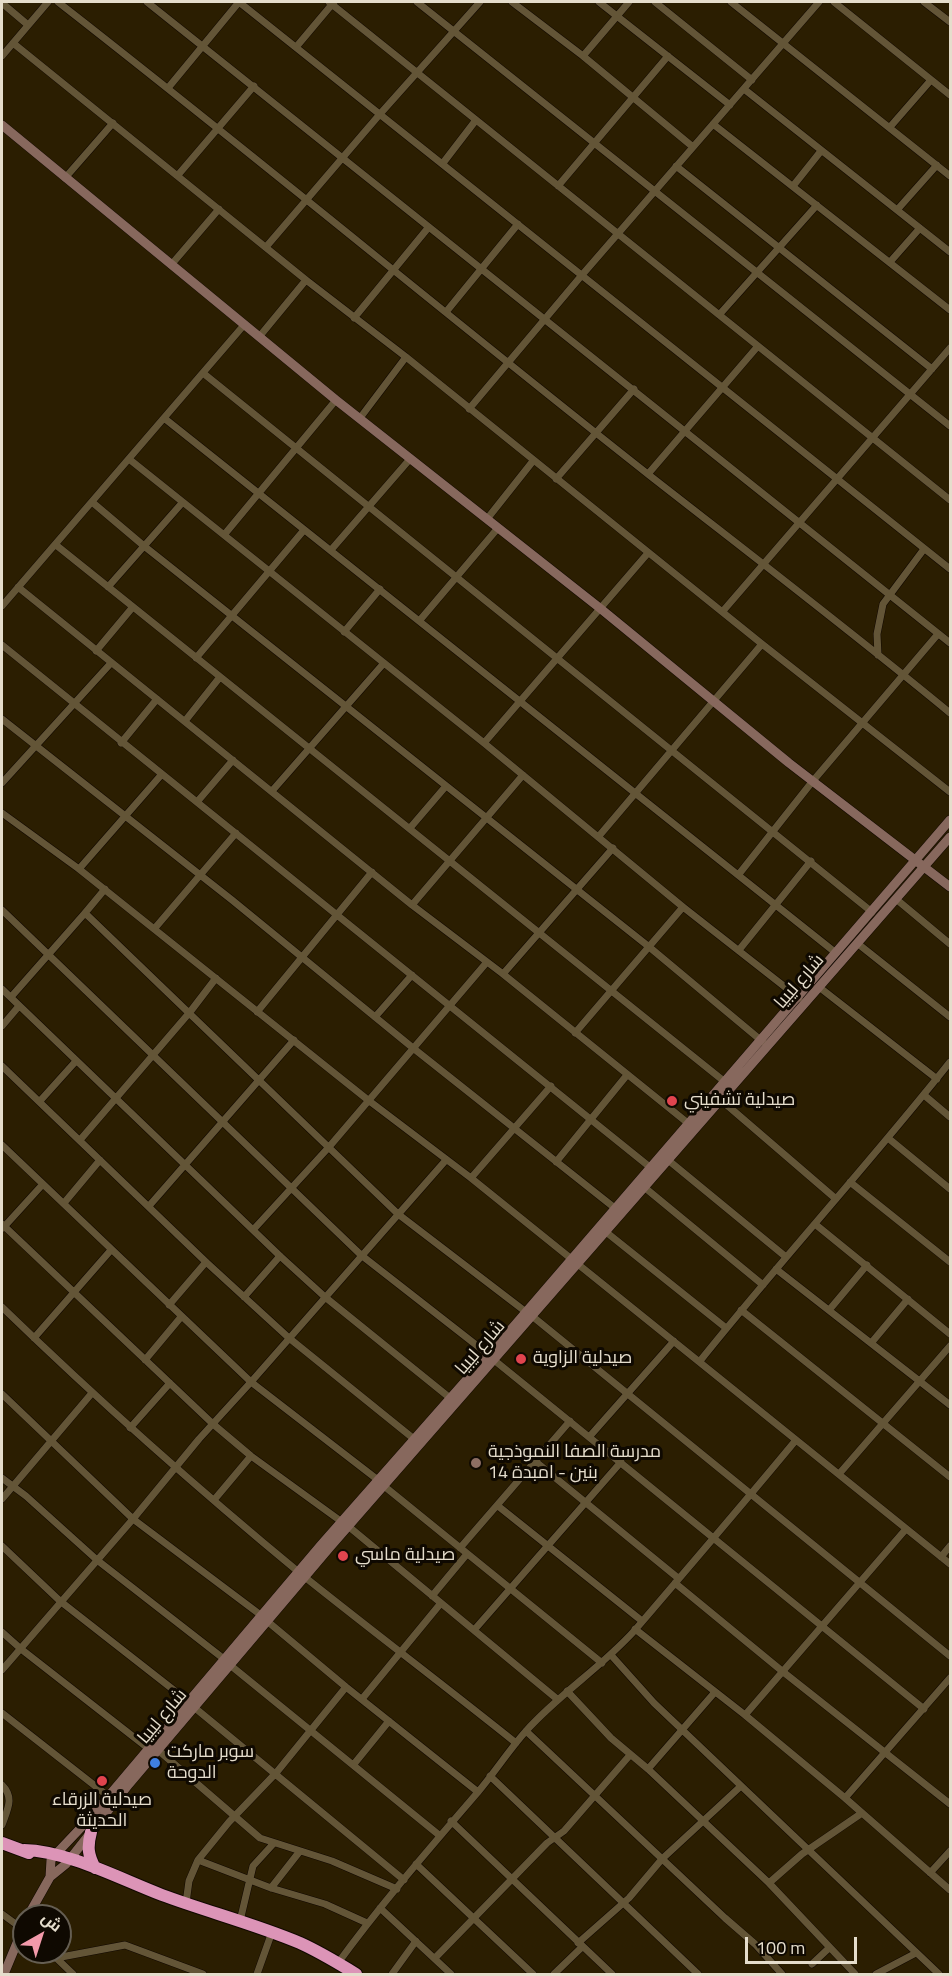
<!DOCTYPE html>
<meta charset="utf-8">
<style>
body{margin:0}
#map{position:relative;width:952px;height:1976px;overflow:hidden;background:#2b1e01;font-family:"Titillium Web",Cairo,sans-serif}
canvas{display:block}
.frame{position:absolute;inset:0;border:3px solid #e5ddcc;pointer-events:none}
.north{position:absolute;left:12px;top:1904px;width:60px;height:60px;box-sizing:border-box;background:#0f0901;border:2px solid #655e52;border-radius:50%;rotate:39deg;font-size:16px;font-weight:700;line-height:24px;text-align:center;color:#e5ddcc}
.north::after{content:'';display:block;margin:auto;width:21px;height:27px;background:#f39aaa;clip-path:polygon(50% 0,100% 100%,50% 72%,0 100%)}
.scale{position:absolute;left:745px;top:1937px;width:112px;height:27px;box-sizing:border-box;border:3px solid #e5ddcc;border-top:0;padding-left:8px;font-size:18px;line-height:21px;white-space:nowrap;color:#e5ddcc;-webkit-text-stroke:4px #0f0901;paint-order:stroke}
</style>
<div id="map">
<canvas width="952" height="1976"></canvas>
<div class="frame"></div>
<div class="north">ش</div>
<div class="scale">100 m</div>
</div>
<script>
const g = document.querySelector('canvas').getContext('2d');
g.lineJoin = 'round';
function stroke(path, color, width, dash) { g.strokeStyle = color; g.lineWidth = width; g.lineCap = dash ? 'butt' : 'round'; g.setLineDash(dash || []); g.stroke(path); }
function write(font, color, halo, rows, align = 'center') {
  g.font = font + ' "Titillium Web",Cairo,sans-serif'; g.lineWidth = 6; g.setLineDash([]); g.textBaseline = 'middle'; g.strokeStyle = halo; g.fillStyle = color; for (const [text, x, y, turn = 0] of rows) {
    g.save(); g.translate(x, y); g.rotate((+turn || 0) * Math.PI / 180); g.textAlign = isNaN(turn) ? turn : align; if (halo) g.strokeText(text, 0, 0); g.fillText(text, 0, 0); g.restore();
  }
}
const street = new Path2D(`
 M58 2C257 157 451 319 649 475 750 554 852 632 950 713
 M147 2 950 643
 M239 2 950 569
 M329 2 950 500
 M417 2 950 426
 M512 2 583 56 693 147
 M599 2 730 105
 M655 2 752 80
 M731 2 950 176
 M834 2 950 95
 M924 2 950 22
 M2 3 28 25
 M13 43 306 280 406 357 762 644 950 792
 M297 46 334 2
 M2 56 48 2
 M583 56 629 2
 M168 88 239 2
 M744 89 950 252
 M713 124 950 310
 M890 127 931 80
 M443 163 476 120
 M676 166 932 369
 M178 175 254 86
 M65 178 113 123
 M558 186 668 56
 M793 186 821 151
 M897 210 937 165
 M266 247 380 114 480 2
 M890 262 920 228
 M171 265 219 209
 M446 312 518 224
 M719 315 817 205
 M354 318 428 228
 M259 337 306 280
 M203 373 872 912
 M469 409 582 275 819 2
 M164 418 836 953
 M360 418 406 357
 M129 459 484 743 683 907 799 998
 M648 474 758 346
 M556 479 634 389
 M92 502 144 546 648 946 763 1042
 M487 519 533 461
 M224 535 336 400
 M56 545 725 1082
 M331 550 410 459
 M18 587 412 905 503 974 689 1124
 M108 587 182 503
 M2 606 244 325
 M723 611 950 348
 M420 620 498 528
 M344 632 380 589
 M2 645 651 1168
 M96 651 132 608
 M878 655 877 634 883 604 924 549
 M196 658 304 530
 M2 719 232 900 413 1048 616 1209
 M185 721 220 677
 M121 743 157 699
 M484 743 648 553
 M2 783 111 663
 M272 791 384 663
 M197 802 233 760
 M2 813 79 869 368 1100 471 1178 950 1564
 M410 828 446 786
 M599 836 762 644
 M79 869 162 774
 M739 874 812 782 938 634
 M896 899 950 944
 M412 905 523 775
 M2 910 361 1255 489 1355
 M85 913 105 889
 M155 928 236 833
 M857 943 950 1017
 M739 950 811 861
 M503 974 613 848
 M819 987 937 1079
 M2 989 280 1256 325 1297 450 1398
 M11 997 85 913 398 1214 526 1312
 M257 1012 372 872
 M375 1017 412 975
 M2 1026 19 1006
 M575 1033 683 907
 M2 1066 206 1262 289 1338 414 1439
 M924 1095 950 1117
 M721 1100 836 1199
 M40 1101 76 1061
 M888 1138 950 1189
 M80 1140 190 1012 216 978
 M2 1145 251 1382 378 1480
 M668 1160 786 1257
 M556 1162 627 1075
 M471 1178 551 1086
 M850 1182 950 1262
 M644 1187 763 1285
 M64 1203 100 1160
 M149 1206 294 1040
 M2 1224 213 1424 251 1456 342 1522
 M815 1224 950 1334
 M3 1228 43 1184
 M253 1230 329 1147 487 962
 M606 1232 726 1328
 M776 1269 950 1405
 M244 1297 280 1256
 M169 1305 206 1262
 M2 1307C98 1400 198 1489 301 1574 372 1631 445 1686 516 1743
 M830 1309 867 1265
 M741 1310 950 1477
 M532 1316 950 1656
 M34 1338 111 1250
 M872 1342 908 1299
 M145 1360 181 1317
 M494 1360 924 1709
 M700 1361C781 1260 869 1164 950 1062
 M2 1394 133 1519 262 1616
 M130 1428 170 1383
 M590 1436 674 1341
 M536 1462 678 1578
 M839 1474 950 1346
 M2 1478 26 1496 97 1560 224 1659
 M384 1486 602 1663
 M2 1499 92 1393
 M214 1500 251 1456
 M498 1506 642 1621
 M348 1526 557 1699
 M2 1546 60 1601 189 1702
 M460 1548 570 1421
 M941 1557 950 1546
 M675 1583 782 1671 950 1804
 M432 1596 467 1554
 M267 1621 346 1687 478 1792
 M475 1629 621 1462
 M635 1629 745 1715 845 1798 950 1890
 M2 1632 21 1649 149 1749
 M611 1655 654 1703 939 1974
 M230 1665 439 1835
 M2 1670 133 1519 199 1439 251 1382 446 1160
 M567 1691 611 1738 648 1769 769 1883 855 1974
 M362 1699 441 1603
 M195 1708 404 1880
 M2 1713 108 1796
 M745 1715 906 1529
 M526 1731 725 1918 755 1944 782 1974
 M158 1750 260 1838 332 1861 397 1889
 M354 1764 389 1721
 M648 1769 715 1692
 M490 1776 698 1974
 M2 1785C15 1798 7 1810 2 1825
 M845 1798 950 1678
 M451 1821 612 1974
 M198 1860 271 1888 325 1904 367 1923
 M416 1864 533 1974
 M930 1873 950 1851
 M769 1883 802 1854 862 1813
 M271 1888 300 1851
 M186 1903 189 1881 198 1860 229 1822 276 1773 346 1687
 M380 1908 451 1974
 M2 1914 24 1930
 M240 1921 253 1866 274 1843
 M578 1943 629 1898 662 1859 741 1786
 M50 1952 73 1974
 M56 1958 125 1945 203 1974
 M435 1958 547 1843 564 1831 630 1755
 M338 1963C381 1904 430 1848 478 1792 495 1772 509 1750 526 1731 559 1694 602 1667 635 1630 689 1567 743 1504 796 1440
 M812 1964 828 1949
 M257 1974 272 1932
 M392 1974 416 1941
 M554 1974 582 1947
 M876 1974 916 1953`);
const secondary = new Path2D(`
 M2 125 336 400 601 609 789 763 950 887
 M50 1877 51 1860 55 1855 91 1817 321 1545 514 1326 950 820
 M28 1916 50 1877 66 1864 129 1784 330 1547 950 837
 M4 1974 24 1926`);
const highway = new Path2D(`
 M91 1832C87 1847 88 1855 95 1868
 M2 1843 29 1853
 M24 1850C68 1851 120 1879 162 1895 208 1912 255 1924 300 1943 320 1952 338 1963 356 1974`);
const markers = [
 [672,1101,6,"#e0444e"],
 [521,1359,6,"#e0444e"],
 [476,1463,6,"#8d6e63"],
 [343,1556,6,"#e0444e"],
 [155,1763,6,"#3f7fe0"],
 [102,1781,6,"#e0444e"]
];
const streetNames = [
 ["شارع ليبيا",800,982,-49],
 ["شارع ليبيا",481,1348,-49],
 ["شارع ليبيا",163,1717,-50]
];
const poiNames = [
 ["صيدلية تشفيني",684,1101],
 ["صيدلية الزاوية",533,1359],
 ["مدرسة الصفا النموذجية",488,1453],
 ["بنين - امبدة 14",488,1474],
 ["صيدلية ماسي",355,1556],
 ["سوبر ماركت",167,1753],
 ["الدوحة",167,1774],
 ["صيدلية الزرقاء",102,1801,"center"],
 ["الحديثة",102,1822,"center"]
];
stroke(street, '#110800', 8);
stroke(secondary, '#110800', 10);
stroke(highway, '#110800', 14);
stroke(street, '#635537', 7);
stroke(secondary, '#87685d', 9);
stroke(highway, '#dc94b7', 12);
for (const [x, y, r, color] of markers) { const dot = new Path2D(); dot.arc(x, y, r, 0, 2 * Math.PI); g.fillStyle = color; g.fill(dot); stroke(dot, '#0f0901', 2); }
write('18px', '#e5ddcc', '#0f0901', streetNames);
write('18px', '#e5ddcc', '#0f0901', poiNames, 'left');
</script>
